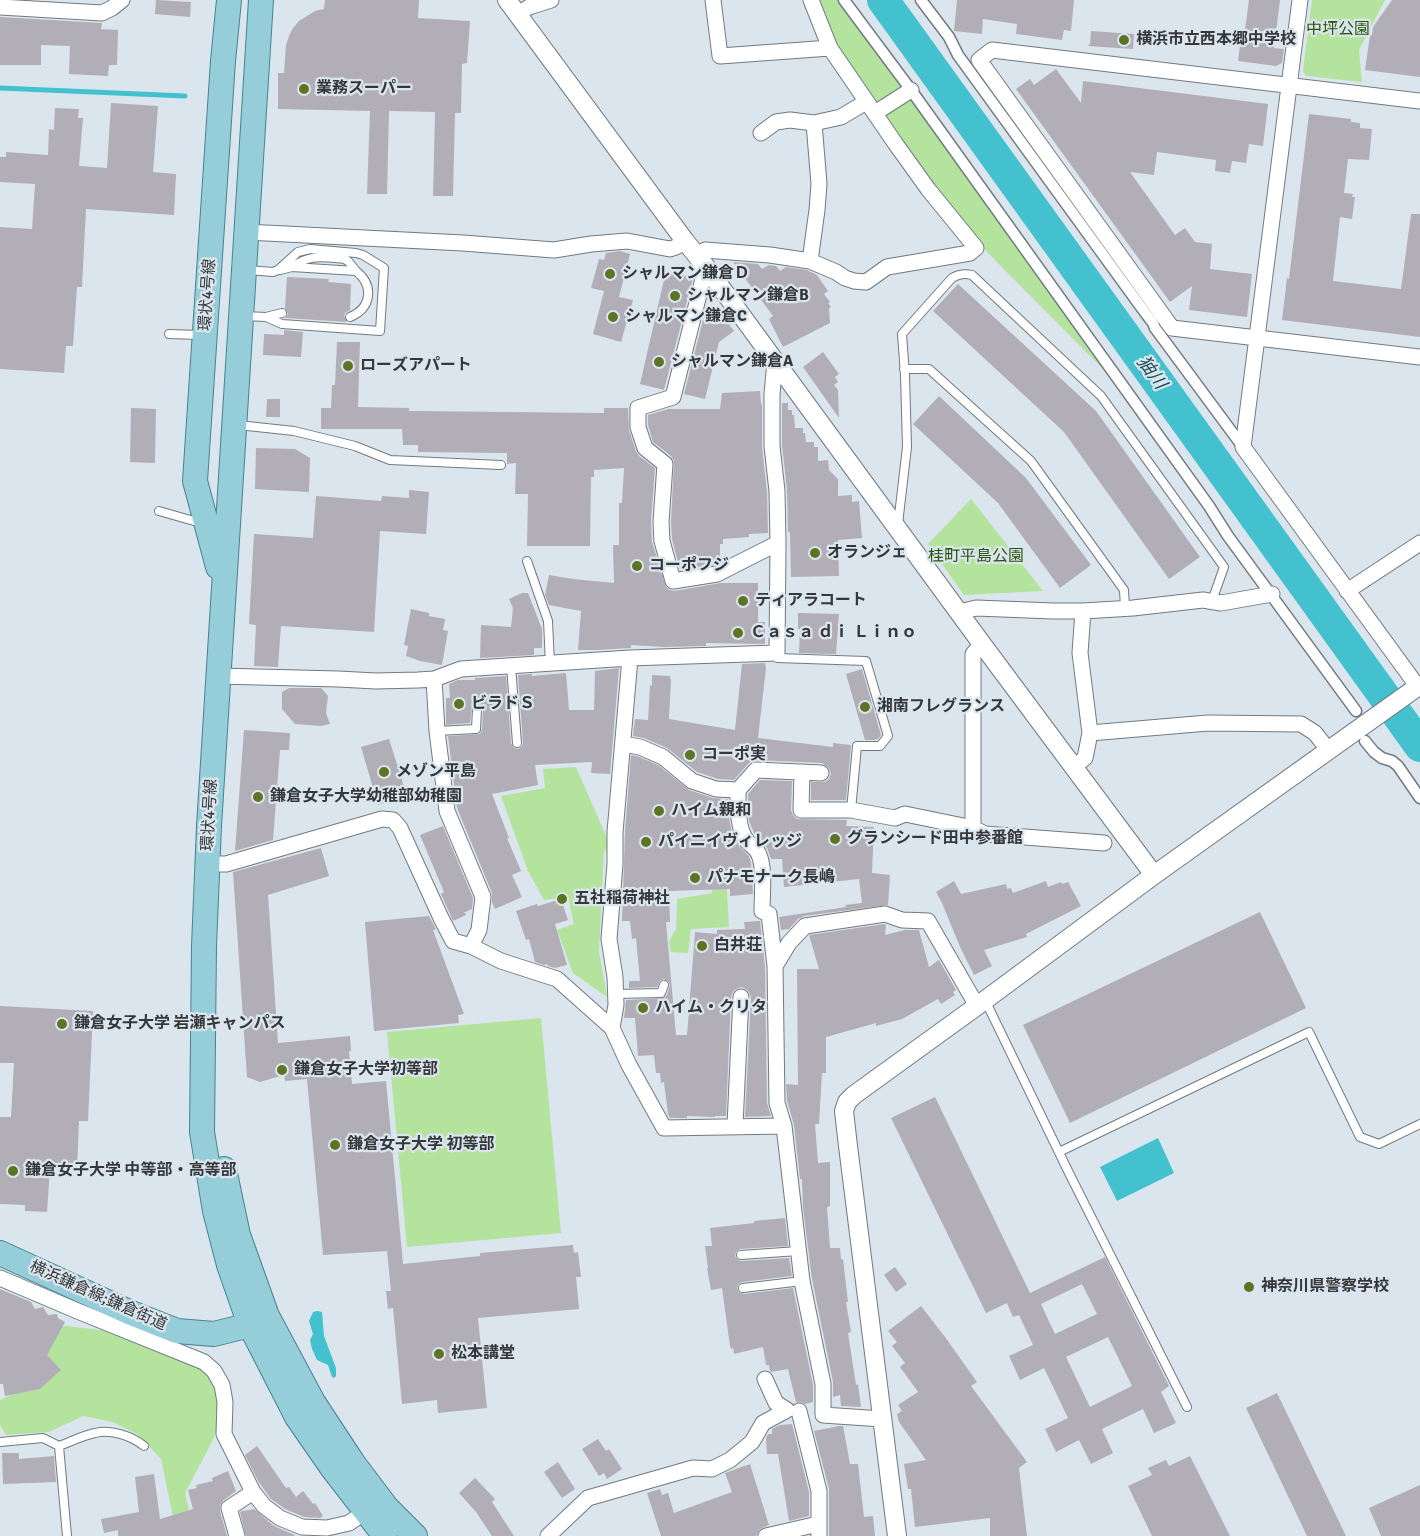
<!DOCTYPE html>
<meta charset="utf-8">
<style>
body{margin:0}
canvas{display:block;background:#dbe5ed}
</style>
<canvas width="1420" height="1536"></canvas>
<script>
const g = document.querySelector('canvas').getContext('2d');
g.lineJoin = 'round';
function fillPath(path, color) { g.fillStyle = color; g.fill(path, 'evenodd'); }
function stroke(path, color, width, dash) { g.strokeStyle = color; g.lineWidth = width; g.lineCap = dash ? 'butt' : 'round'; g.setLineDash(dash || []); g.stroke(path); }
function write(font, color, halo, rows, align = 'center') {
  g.font = font + ' Signika,"Noto Sans JP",sans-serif'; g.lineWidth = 4.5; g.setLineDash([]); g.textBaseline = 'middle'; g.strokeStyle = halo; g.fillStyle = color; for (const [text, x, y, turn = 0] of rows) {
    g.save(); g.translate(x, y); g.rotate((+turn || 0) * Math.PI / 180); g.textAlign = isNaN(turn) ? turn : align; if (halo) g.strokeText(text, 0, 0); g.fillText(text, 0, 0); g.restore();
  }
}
const green = new Path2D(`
 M817 0H839L905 90 876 107 829 31Z
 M1312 0H1385L1359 50 1362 82 1306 76 1303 71Z
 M910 97 1110 376 984 249 934 185 882 114Z
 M971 499 1043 591 964 595 928 544Z
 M576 767 610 845 604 852 599 951 607 997 573 973 557 930 574 924 568 897 544 900 528 871 501 796 545 788 543 769Z
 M714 855H725L729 927 691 929 688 953 671 952 669 941 676 929 677 899 712 893Z
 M541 1018 561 1233 407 1247 387 1032Z
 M50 1324 117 1332 215 1368 227 1403 212 1442 185 1493 195 1536H177L161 1459 138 1435 113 1422 83 1416 49 1432 6 1435 0 1425V1400L42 1380Z`);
const water = new Path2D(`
 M1158 1138 1174 1173 1117 1201 1100 1167Z
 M317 1311 322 1312 324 1336 336 1368V1376L334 1378 332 1377 328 1365 317 1360 312 1349 310 1340 313 1334 309 1321 313 1312Z`);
const stream = new Path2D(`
 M0 88 185 96`);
const river = new Path2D(`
 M883 0 1420 746`);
const building = new Path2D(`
 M156 0 191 2 190 17 155 14Z
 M325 0H419L418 18 470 21 467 63 462 64 461 113H455L453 196H433L435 112 389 111 387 194H367L370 111 278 109V73H284L286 45 289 36 293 28 299 21 315 11 324 9Z
 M957 0H1074L1071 31 1064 30 1062 40 1016 34 1017 24 983 19 982 34 954 31Z
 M1249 0H1280L1274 48 1284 49 1282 63 1276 66 1238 61 1241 37H1244Z
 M1392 0H1420V77L1365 70 1370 35H1372L1373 27Z
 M0 17 102 23 101 29 118 30 117 65H109L108 76 69 74 70 46 41 45V65H0Z
 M1091 31 1134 34 1133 49 1088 46 1090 44Z
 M1056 69 1081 103 1083 81 1268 104 1263 146 1249 144 1246 163 1232 161 1230 173 1215 171 1216 160 1157 152 1154 175 1130 172 1175 235 1185 228 1195 242 1212 244 1210 269 1252 274 1247 317 1189 310 1192 286 1170 302 1016 89 1030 79 1034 85Z
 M111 103 158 106 153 172 176 174 174 215 86 209 82 287H77L73 346H66L64 373 0 369V227L32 229 35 184 0 182V157H6V152L48 155 49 129 54 130 55 108 79 109 78 118H83L79 166 107 168Z
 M1309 114 1351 119V122L1360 123V128L1372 129 1369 160 1348 159 1344 193 1353 194 1352 197H1355L1352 219 1340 217 1333 281 1401 289 1411 214H1420V337L1282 320 1287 278 1289 279Z
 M620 251 630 254 619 297 633 300 621 342 593 334 604 291 591 288 599 259 604 260 606 253Z
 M733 262 758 264 762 269 769 265 776 266 780 271 786 267 807 270 817 275 828 291 824 294 830 302 828 303 831 307 829 308 830 323 783 347 769 319 773 316Z
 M666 271 693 278 664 390 640 384Z
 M287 277 329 279 328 282 351 284 350 310 345 313 344 316 347 322 285 318 288 314 285 308Z
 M958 284 1096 411 1200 557 1169 579 1064 432 933 311Z
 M719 311 734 331 719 342 705 399 684 394 703 320 713 312 715 314Z
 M284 330 303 332 301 357 263 355 264 334 284 335Z
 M337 342H360L358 407 409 408V411L604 413V408H628L629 430 636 451 639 456 655 468 651 521 652 542 666 587 669 590 674 591 721 583H758V622H765V644L706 643V646L665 647 631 645V648L596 650H578L581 611 549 605 545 595 549 575 573 579 614 583 613 545H619V503H622L624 468 594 470V477H591L590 546H527L528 494H515L516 463 507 464V453L418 452V445H403L402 429H321V408H331L332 385H335Z
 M823 352 839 374 835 377 838 382 834 385 838 390 839 418 803 367Z
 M760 391 761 404H762V447L767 492 768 533 749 534V537L723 539V544H720V561L714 565 680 570 672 539 671 522 674 461 671 456 653 442 648 425V415L668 409H720L722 393Z
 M939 396 1026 478 1091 565 1060 588 998 503 913 424Z
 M267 399H280V417H266Z
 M782 403H788V410H792V415H794L795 428H803V433H805L806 442H814V447H818V461L828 460 829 470 838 479V496L852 495V502L859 501 862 538 838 540 839 576 791 577 790 532H788L787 490 782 445Z
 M131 408 156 409 155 463 130 462Z
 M256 448 295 449 310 458 309 492 255 489Z
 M409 490 429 492 426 534 380 531 374 632 281 626 278 667 254 666 256 625 249 624 254 534 313 538 316 496 381 501 382 496 409 498Z
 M522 593H528L542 629V648H534V655L480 658 481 625 511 627 513 608 509 599Z
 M411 609 429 613V616L445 619 443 630 448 631 442 665 420 661 406 656 408 646 404 645Z
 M798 613 839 614 836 654 799 653 800 629H798Z
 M765 663 766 668 758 738 833 747V743L851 745 846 800H811V782H825L829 779 831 774 829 768 822 763 756 760 749 763 734 780 718 779 697 772 667 748 644 738 633 736 635 719 648 720 650 685 652 686V675L670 676V679H671L669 719 735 730 742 664Z
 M619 668 610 774 591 773 592 762 535 765 538 785 492 794 509 838H507L521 871 512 875 522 897 495 909 492 902V893L457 808 448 736 480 734 482 729 483 709 482 706 478 703 472 705 470 723 446 725V698H450L449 684 458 680H475V678L506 676 511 743 514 748 518 749 522 746 523 743 518 675 532 674V676L566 673 569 710H594L595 671Z
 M862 669 881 735 878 739 874 740H865L846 674Z
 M289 688H321L328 696 326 713 330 724 321 726 295 724 282 709V692Z
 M244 730 290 733 289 750H280L273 840 235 851Z
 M389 739 407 796 378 805 361 747Z
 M631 755 637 756 658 765 689 790 713 798 728 799 729 818 732 833 739 846 749 856 751 863 753 894 730 896V889L669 891 670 922H666L676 1035H687L695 932 717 934V930L745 929 744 922 760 921 765 967 767 1103 771 1116 745 1117 751 997 749 992 746 989 741 987 736 989 733 992 731 997 726 1116H715V1117L687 1116V1118H670L668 1114 664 1082 661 1083 660 1073H656L654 1055 638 1056 635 1018H624L626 1000 664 998 667 995 670 985 668 981 664 979 660 981 657 987 629 988V981H640L636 938 632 939 630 921H622L625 832Z
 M760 780 792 781 791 810 793 815 797 819 847 820 846 826 874 827 872 873 890 875 888 905 804 916 798 919 789 929 781 930 779 917 846 907 845 905 862 903 859 879 784 887 782 859H771L767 848 755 835 749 821 748 794Z
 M443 826 473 898 472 909 463 913H465L466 915 453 921 441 894 444 892 420 835Z
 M321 848 329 876 268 895 278 1043 350 1036 351 1051H349L352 1084 386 1081 403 1264 480 1256V1253L573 1245 574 1253 578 1252 581 1277H576L579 1309 478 1318 487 1408 438 1413 437 1400 402 1404 393 1308 388 1309 386 1291H391L387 1251 323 1255 307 1079 285 1081 284 1075 260 1082 247 1077 233 872Z
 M954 881 961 894 1006 884 1007 889 1011 888 1013 893 1046 881 1048 887 1061 882 1062 884 1068 882 1081 906 1026 934 1027 937 984 950 992 966 974 975 961 949 942 903 936 892Z
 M561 899 568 920 555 924 567 965 555 968 548 966 547 964 544 965 535 962 529 939 526 940 516 911 537 904 538 906Z
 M1260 912 1306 1008 1070 1123 1023 1025Z
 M429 916 436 929 433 930 464 1014 458 1015 459 1023 374 1031 365 922Z
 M884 924 886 925 885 935 905 930H919L929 967 939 960 956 990 953 992 955 995 941 1004 938 999 902 1019 876 1026V1023L826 1037V1073H822L819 1124H815L818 1163 830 1162V1206L827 1207 830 1248H840L841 1259H843L848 1302H846L851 1332 848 1333 856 1385 858 1384 861 1407 841 1406 840 1395 833 1397V1382L812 1279 803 1208 802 1179H800L794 1125 787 1101 786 1084 798 1085 797 969H819L809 935Z
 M0 1006 93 1011 88 1121H79L77 1170 50 1168 47 1212 25 1211V1205L0 1204V1117H11L14 1063H0Z
 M935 1097 1030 1293 1105 1257 1169 1386 1161 1392 1176 1423 1154 1433 1143 1409 1102 1429 1113 1453 1091 1464 1079 1440 1056 1452 1045 1429 1068 1418 1044 1368 1020 1380 1009 1356 1033 1345 1019 1315 1013 1317 1007 1303 986 1313 891 1118ZM1082 1284 1097 1314 1055 1334 1041 1304ZM1108 1337 1132 1386 1090 1407 1066 1357Z
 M785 1218 788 1246 740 1249 736 1252 735 1256 738 1260 741 1261 789 1258 792 1276 742 1282 739 1284 737 1288 739 1292 744 1294 793 1288 813 1385V1402L805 1404 801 1402H796L788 1369 771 1372 770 1371 769 1365H766L763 1347 734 1354 733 1348 731 1349 730 1346 722 1288 711 1290 707 1268H708L705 1246H712L710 1228 754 1223V1221Z
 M895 1267 907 1284 896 1292 884 1275Z
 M0 1289 31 1302 35 1309 43 1307 48 1315 57 1314 58 1318 65 1322 47 1355 61 1370 40 1389 5 1396 3 1384H0Z
 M921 1306 945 1337 977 1382 971 1386 1027 1462 1019 1468 1027 1536H990V1518L915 1527 911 1489H908L904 1464 926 1460 899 1422 897 1414 902 1411 898 1405 918 1392 900 1367 905 1363 892 1346 897 1342 888 1331Z
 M1277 1393 1346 1536H1307L1246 1408Z
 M792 1424 809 1492V1516L789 1521 778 1454H767L766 1438 768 1434H772V1429L780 1425Z
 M839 1426H843L850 1464H858L864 1517 873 1516 875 1536H829V1489L814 1431Z
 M598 1439 606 1451 609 1449 622 1469 607 1479 604 1473 599 1476 582 1449Z
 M257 1446 286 1488 289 1487 296 1497 303 1491 313 1504 315 1503 323 1516 320 1518 304 1517 285 1509 271 1499 258 1481 245 1455Z
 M2 1453H19V1459L54 1456 56 1482 3 1484Z
 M1190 1456 1230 1536H1152L1128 1486 1152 1475 1148 1468 1166 1460 1169 1466Z
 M558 1462 575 1489 562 1498 544 1472Z
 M750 1464 769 1525 760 1529 756 1536H661L647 1493 660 1489 662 1495 668 1493 674 1513 732 1492 725 1473Z
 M228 1471 236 1491 224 1500 220 1505V1511L227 1536H118V1530L104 1533 101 1519 139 1512 135 1477 154 1474 160 1519 193 1509 188 1490 197 1488 196 1485 213 1481 212 1478Z
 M475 1478 495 1499 492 1502 514 1536H492L476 1512 459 1493Z
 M1420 1485V1536H1381L1369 1508Z
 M254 1509 274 1526 295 1535 293 1536H246L240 1512 244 1510V1511Z`);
const service = new Path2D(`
 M292 267C310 254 323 257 344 259L348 261 356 271
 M280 270 292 267 356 271C374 285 372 308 350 317
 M244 316 266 317 282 324 380 331 384 268 363 255 356 253 310 249 298 252 278 270 273 272 248 270
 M266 317 282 313
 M169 334 200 335
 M904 369H929L1031 461 1124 590 1125 608
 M238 425 294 431 355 446 390 460 501 465
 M159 511 201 523
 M898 524 907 447 905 375 902 334 952 278C959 274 964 273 972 275L1101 396 1224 567 1212 601
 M527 561 548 621 550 664
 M777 654V658L866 661 888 736 880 746H857L851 810
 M511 666 517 743
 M437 731 476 729 477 709
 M615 994 661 993 664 985
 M985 1000 1069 1173 1187 1407
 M1059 1152 1309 1032 1360 1137 1379 1144 1420 1124
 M741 1255 798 1251
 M743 1288 802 1281
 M0 1442 43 1438 59 1446 67 1536
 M59 1446C71 1442 83 1435 95 1433 111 1429 132 1436 144 1446`);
const pedestrian = new Path2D(`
 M844 0 911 90 1209 506 1228 536 1356 711
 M921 0 949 37 958 55 1141 307 1153 323 1155 328 1243 447
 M1365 741 1374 752 1382 758 1392 761 1398 766 1420 798`);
const minor = new Path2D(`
 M811 0 830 48
 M1300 0 1243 447 1418 687
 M0 7 102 13 112 8 122 0
 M518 14 529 7 551 0
 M1420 101 992 50 979 60 1172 328 1420 357
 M875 113 911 90
 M761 133 776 122 790 120 814 123 841 117 866 102
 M246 232 463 243 554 250 591 244 627 241 670 249 676 247 685 241
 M697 256 705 250 770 255 810 261 836 272 845 278 854 281 866 282 887 267 970 253 976 248 928 189 895 143 830 48 720 56 713 0
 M810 261 817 210 819 184 814 123
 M706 267 673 397 638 408V427L645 448 665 464 661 522 662 541 673 581 717 574 778 543
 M1347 591 1420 543
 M960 612 976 608 1053 611H1083L1133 608 1203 600 1221 603 1272 594
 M218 676 338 679 376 681 418 680 434 679 461 669 630 658 777 653 778 543 777 491 772 446V394L775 362
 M434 679 437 731 447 811 483 897 479 930 471 946
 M1090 733 1208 723 1301 724 1315 733 1329 751
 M623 744 640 747 663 757 692 781 716 789 738 790
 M1074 767 1085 758 1090 733 1080 653 1083 611
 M802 772 801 810H851L895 818 905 814 973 828 985 834 1104 843
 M973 828V654L982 644
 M207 864H226L382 819 393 820 400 828 441 918 453 941 471 946 501 961 557 979 612 1028 629 1065 664 1128 784 1126
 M775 966 769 914 762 911C762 897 765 867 759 855 757 848 751 846 747 841 737 828 738 806 738 790L756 770 821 773
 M612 1028 616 1005 615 977 609 939 615 864V832L630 658
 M735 1125 741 997
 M0 1278 80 1312 204 1362 214 1371 222 1385 225 1402 224 1434 253 1492 264 1506 280 1518 302 1527 327 1528 349 1523 365 1512
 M799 1411 819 1491V1536
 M882 1419 823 1415V1384L802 1281 784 1126 777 1103 775 966 789 943 805 926 885 914 902 920 928 921 977 1006
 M237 1536 229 1508 253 1492
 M548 1536 588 1498 693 1468 712 1469 730 1460 752 1442 763 1423 787 1410 776 1403 765 1379
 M766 1536 818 1524`);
const tertiary = new Path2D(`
 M507 0 685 241 706 267 982 644 1154 875
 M897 1536 848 1146 844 1111 847 1102 854 1095 977 1006 1154 875 1420 685`);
const primary = new Path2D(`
 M261 0 209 826 204 946 202 1132 215 1211 229 1265 250 1325 297 1417 333 1469 385 1536
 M218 567 195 481 223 61 229 0
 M224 1169 238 1235 267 1316 313 1402 353 1463 387 1508 415 1536
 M0 1253 129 1312 177 1331 214 1334 250 1325 265 1317`);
const markers = [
 [1124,40,6,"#5e7425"],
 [304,89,6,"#5e7425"],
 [610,274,6,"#5e7425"],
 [675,296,6,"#5e7425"],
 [613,317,6,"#5e7425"],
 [659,362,6,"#5e7425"],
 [348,366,6,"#5e7425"],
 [815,553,6,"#5e7425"],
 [637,566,6,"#5e7425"],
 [743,601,6,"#5e7425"],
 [738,633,6,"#5e7425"],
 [459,704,6,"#5e7425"],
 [865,707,6,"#5e7425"],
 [690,755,6,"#5e7425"],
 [384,772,6,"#5e7425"],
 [258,797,6,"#5e7425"],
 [659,811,6,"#5e7425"],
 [835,839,6,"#5e7425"],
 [646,842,6,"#5e7425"],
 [695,878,6,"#5e7425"],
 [562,899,6,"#5e7425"],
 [702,946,6,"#5e7425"],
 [643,1008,6,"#5e7425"],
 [62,1024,6,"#5e7425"],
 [282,1070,6,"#5e7425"],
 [335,1145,6,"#5e7425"],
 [13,1171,6,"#5e7425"],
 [1249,1287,6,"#5e7425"],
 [439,1354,6,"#5e7425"]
];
const parkNames = [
 ["中坪公園",1338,30],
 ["桂町平島公園",976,557]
];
const poiNames = [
 ["横浜市立西本郷中学校",1136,40],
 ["業務スーパー",316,89],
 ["シャルマン鎌倉Ｄ",622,274],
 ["シャルマン鎌倉B",687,296],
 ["シャルマン鎌倉C",625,317],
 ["シャルマン鎌倉A",671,362],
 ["ローズアパート",360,366],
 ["オランジェ",827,553],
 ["コーポフジ",649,566],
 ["ティアラコート",755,601],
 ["Ｃａｓａ ｄｉ Ｌｉｎｏ",750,633],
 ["ビラドＳ",471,704],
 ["湘南フレグランス",877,707],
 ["コーポ実",702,755],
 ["メゾン平島",396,772],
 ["鎌倉女子大学幼稚部幼稚園",270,797],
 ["ハイム親和",671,811],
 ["グランシード田中参番館",847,839],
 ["パイニイヴィレッジ",658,842],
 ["パナモナーク長嶋",707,878],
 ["五社稲荷神社",574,899],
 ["白井荘",714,946],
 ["ハイム・クリタ",655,1008],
 ["鎌倉女子大学 岩瀬キャンパス",74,1024],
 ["鎌倉女子大学初等部",294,1070],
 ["鎌倉女子大学 初等部",347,1145],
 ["鎌倉女子大学 中等部・高等部",25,1171],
 ["神奈川県警察学校",1261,1287],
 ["松本講堂",451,1354]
];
const streetNames = [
 ["環状4号線",208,295,-86],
 ["環状4号線",210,815,-87],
 ["横浜鎌倉線;鎌倉街道",98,1296,24]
];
const waterNames = [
 ["㹨川",1151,373,54]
];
fillPath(green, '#b4e39d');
fillPath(water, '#44c1cf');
stroke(stream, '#44c1cf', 5);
stroke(river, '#44c1cf', 32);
fillPath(building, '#b2aeb8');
stroke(service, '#717a81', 10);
stroke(pedestrian, '#717a81', 13);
stroke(minor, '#717a81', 17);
stroke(tertiary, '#717a81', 20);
stroke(primary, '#458391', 26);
stroke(service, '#fff', 8);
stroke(pedestrian, '#fff', 10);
stroke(minor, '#fff', 15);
stroke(tertiary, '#fff', 18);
stroke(primary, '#95cdd9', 24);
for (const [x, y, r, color] of markers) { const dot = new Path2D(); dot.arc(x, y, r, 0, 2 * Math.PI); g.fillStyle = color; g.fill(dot); stroke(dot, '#dbe5ed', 2); }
write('16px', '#295409', '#dbe5ed', parkNames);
write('bold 16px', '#34383b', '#dbe5ed', poiNames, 'left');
write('16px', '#34383b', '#dbe5ed', streetNames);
write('italic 18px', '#164c52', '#dbe5ed', waterNames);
</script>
